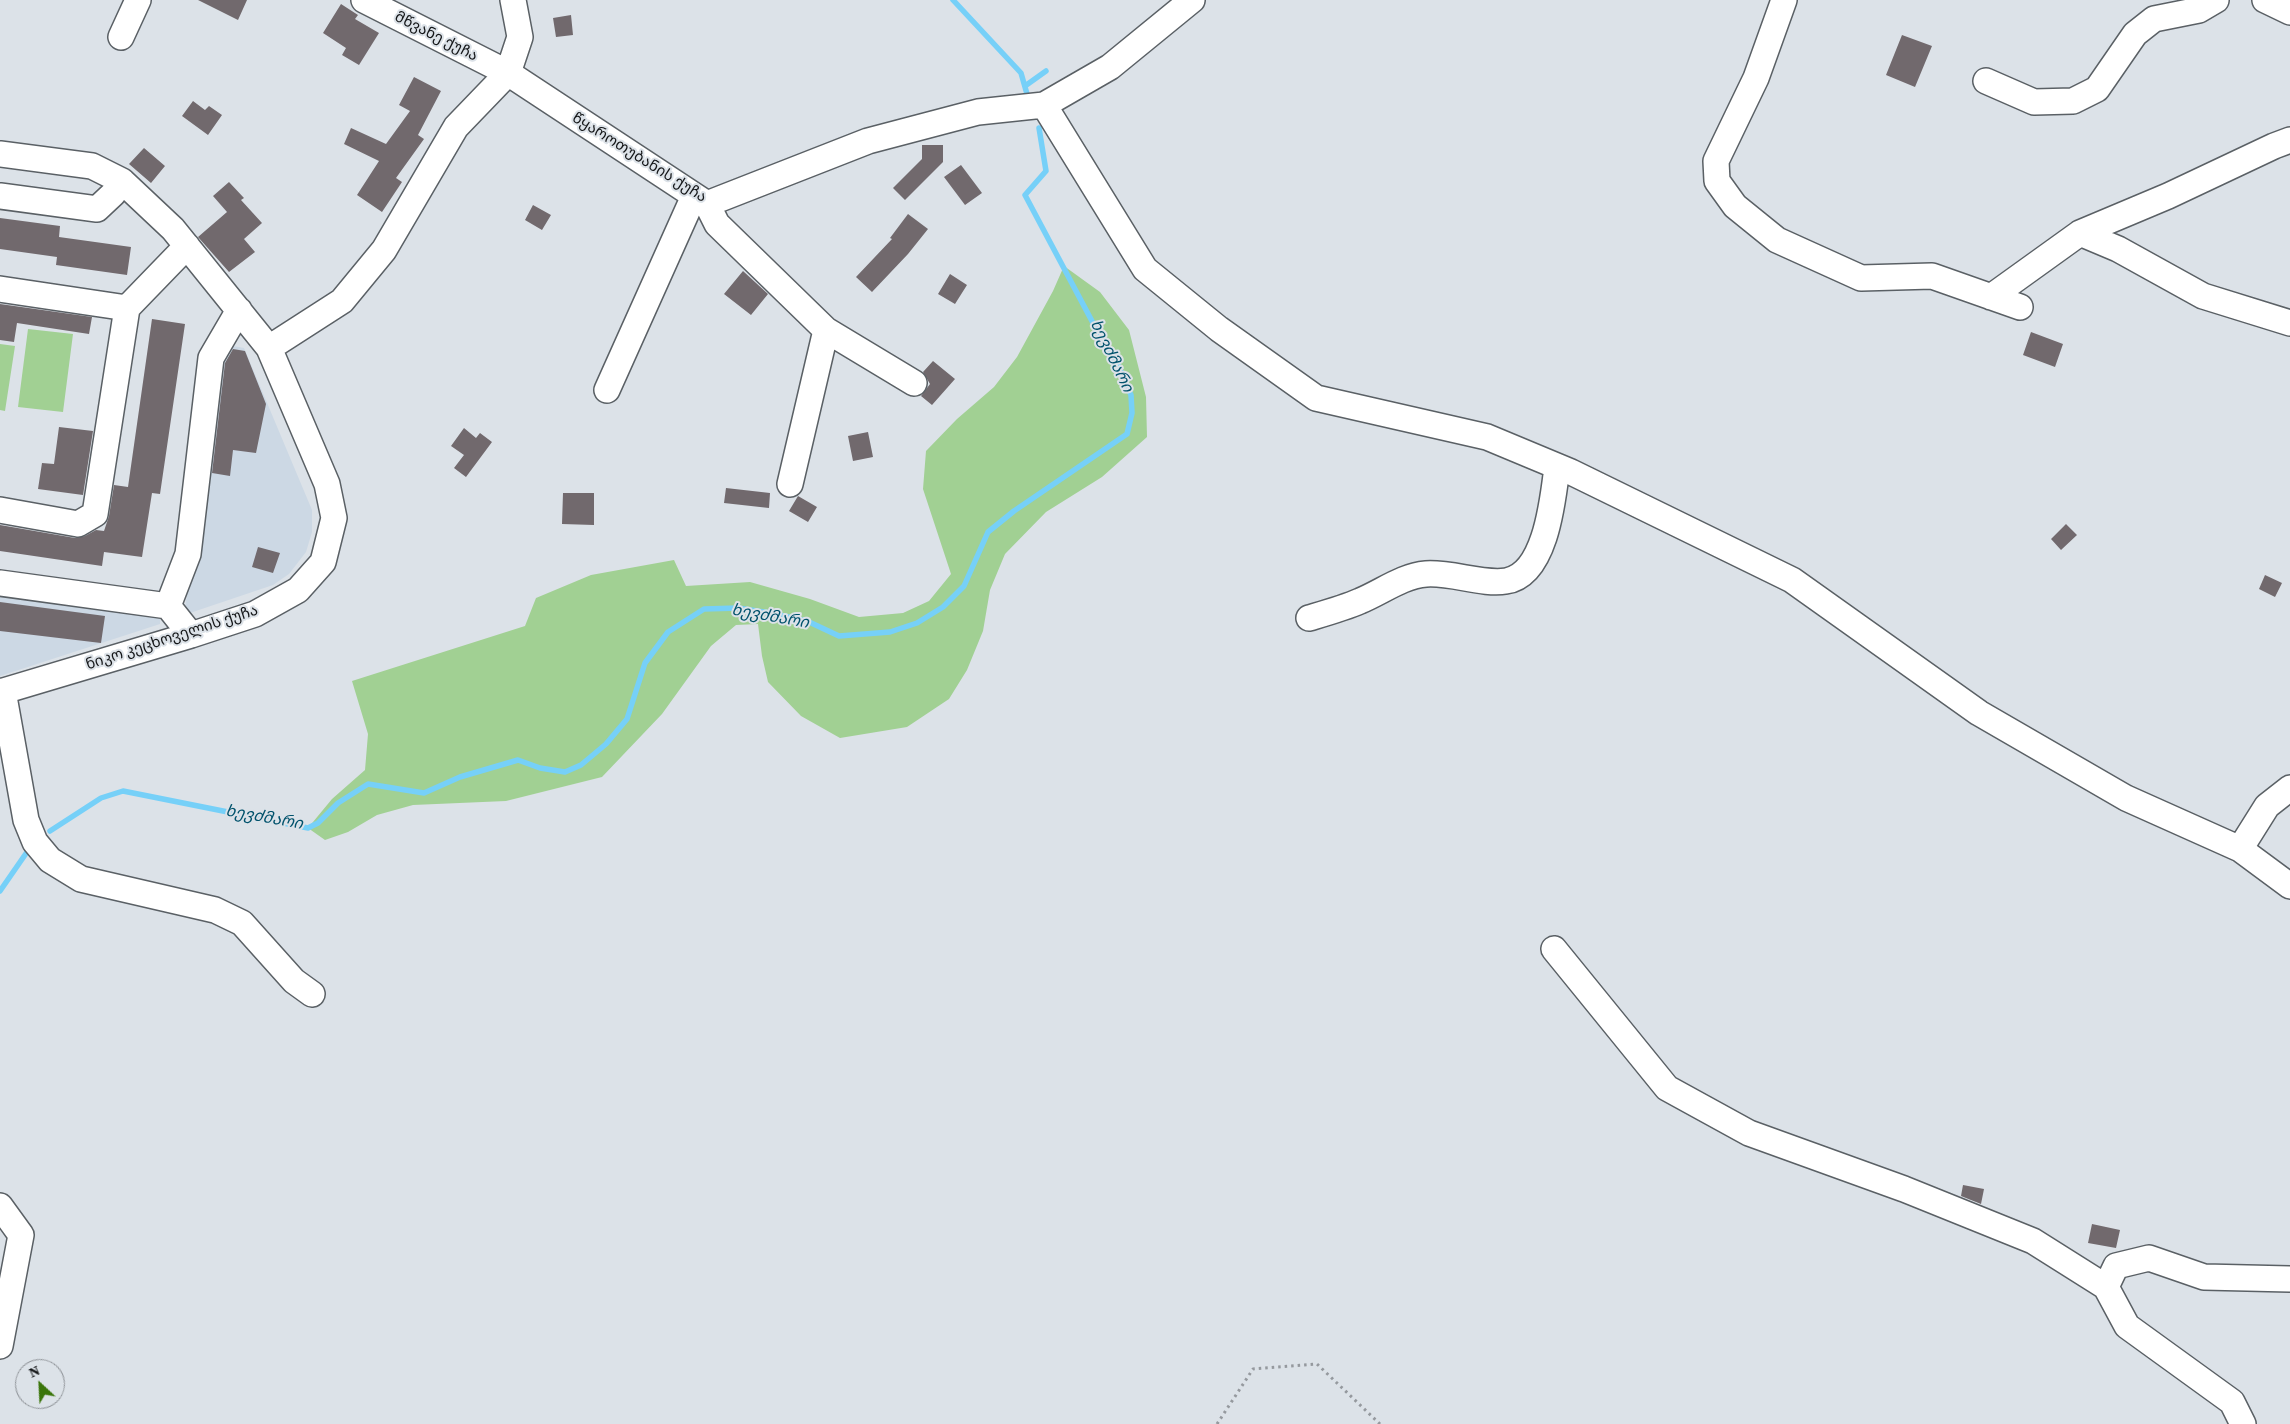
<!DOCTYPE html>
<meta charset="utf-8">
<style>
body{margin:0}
#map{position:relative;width:2290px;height:1424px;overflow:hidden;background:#dce2e8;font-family:"Source Serif 4",serif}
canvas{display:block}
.north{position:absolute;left:15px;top:1359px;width:50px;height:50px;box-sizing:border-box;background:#dce2e8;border:1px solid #8c9095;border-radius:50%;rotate:335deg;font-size:14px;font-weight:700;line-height:20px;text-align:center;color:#141618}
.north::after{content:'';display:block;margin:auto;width:18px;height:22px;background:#3a750a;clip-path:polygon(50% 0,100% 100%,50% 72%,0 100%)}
</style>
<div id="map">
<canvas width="2290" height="1424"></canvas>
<div class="north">N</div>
</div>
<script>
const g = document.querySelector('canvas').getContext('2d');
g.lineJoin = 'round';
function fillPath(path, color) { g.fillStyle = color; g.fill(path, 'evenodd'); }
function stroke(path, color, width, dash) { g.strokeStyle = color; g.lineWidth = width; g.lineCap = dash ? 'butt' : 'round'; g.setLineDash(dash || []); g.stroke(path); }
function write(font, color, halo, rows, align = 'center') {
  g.font = font + ' "Source Serif 4","Noto Sans Georgian",serif'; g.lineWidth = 4; g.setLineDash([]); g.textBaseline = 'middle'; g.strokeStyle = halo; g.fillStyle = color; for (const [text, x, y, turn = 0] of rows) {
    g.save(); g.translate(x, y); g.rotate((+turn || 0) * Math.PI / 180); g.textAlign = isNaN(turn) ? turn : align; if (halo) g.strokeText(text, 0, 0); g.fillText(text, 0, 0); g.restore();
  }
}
const built = new Path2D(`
 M223 344 244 348 312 510V532L306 552 289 574 273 585 184 615Z
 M0 596 160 615V624L0 676Z`);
const green = new Path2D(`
 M1064 266 1100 292 1129 330 1146 397 1147 437 1102 477 1046 512 1005 554 990 590 983 631 967 670 949 699 907 727 840 738 801 716 768 682 762 656 758 624 736 625 711 646 662 714 602 777 506 801 413 805 377 815 348 832 325 840 308 828 332 799 365 770 368 734 352 681 525 626 536 598 591 575 674 560 686 586 750 582 810 599 859 617 903 613 929 601 951 574 923 489 926 451 957 419 994 387 1017 357 1053 291Z
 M28 329 73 334 63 412 18 407Z
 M0 344 15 346 5 411 0 410Z`);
const stream = new Path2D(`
 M953 0 1021 73 1027 94
 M1025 86 1046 71
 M50 831 101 798 123 791 308 828 318 823 338 803 368 784 424 793 460 777 518 760 540 768 565 772 581 765 606 744 627 719 645 663 668 632 704 609 738 608 770 613 807 621 839 636 890 632 917 623 943 607 964 586 988 532 1014 511 1127 434 1132 413 1131 395 1119 367 1093 323 1025 195 1046 171 1039 128
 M0 891 27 852`);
const building = new Path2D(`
 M198 0H247L238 20Z
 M341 4 358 15 355 19 379 33 359 65 342 55 346 48 323 33Z
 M571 15 573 35 556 37 553 18Z
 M1902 35 1932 46 1915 87 1886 75Z
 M414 77 441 91 418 135 424 139 396 178 402 182 382 212 357 195 379 161 344 144 351 128 386 144 410 111 399 105Z
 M193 101 205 110 209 106 222 115 208 135 182 116Z
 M922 145H943V162L905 200 893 188 922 159Z
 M144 148 165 166 151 183 129 164Z
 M961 165 982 193 965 205 944 177Z
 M229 182 244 198 241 200 262 223 244 239 255 252 229 272 198 237 227 212 213 196Z
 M533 205 551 215 542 230 525 220Z
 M908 214 928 229 908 254 872 292 856 277 892 239 890 238Z
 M0 218 60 226 59 237 131 247 127 275 56 265 57 257 0 249Z
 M743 271 768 294 751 315 724 294Z
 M950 274 967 285 955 304 938 294Z
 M0 304 92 317 89 334 17 323 14 342 0 340Z
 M152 319 185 324 160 494 152 493 142 557 104 552 102 566 0 551V525L75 538 85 536 96 530 104 531 109 516 114 485 128 487Z
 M2031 332 2063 344 2055 367 2023 355Z
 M233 349 245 351 266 404 256 453 233 450 230 476 212 473 225 363Z
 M933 361 955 379 932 405 921 396 930 384 923 372Z
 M59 427 93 431 83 495 38 489 42 463 54 464Z
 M464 428 476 438 480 433 492 442 466 477 454 468 464 455 451 446Z
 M868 432 873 457 853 461 848 436Z
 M726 488 770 493 769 508 724 503Z
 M563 493H594V525L562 524Z
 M798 496 817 507 808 522 789 511Z
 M2066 524 2077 535 2061 550 2051 539Z
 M258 547 280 553 273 573 252 567Z
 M2265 575 2282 583 2275 597 2259 589Z
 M0 602 105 616 101 643 0 631Z
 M1963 1185 1984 1189 1981 1204 1961 1196Z
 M2092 1224 2120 1230 2116 1248 2088 1243Z`);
const path = new Path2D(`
 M1217 1424 1253 1369 1317 1364 1380 1424`);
const minor = new Path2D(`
 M364 0 508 73 707 204 868 141 978 112 1044 105 1110 67 1192 0
 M1784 0 1756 78 1716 161 1717 181 1735 206 1777 240 1861 278 1932 276 2020 307
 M2265 0 2290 12
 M121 37 138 0
 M1986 81 2034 102 2073 101 2097 89 2135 34 2154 19 2199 10 2216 0
 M1044 105 1145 269 1219 329 1316 398 1487 437 1571 472 1792 580 1979 713 2126 798 2240 849 2290 886
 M0 154 92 166 122 181 173 229 269 348 327 484 334 518 323 562 298 590 255 614 191 635 0 692
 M0 196 97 209 113 194 122 181
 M707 204 717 224 826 330 914 383
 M2080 233 2118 249 2203 296 2290 323
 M0 289 127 308
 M1991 297 2080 233 2168 196 2274 146 2290 140
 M269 348 342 301 384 250 456 127 508 73 520 37 513 0
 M607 390 694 196
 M790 484 826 330
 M0 510 78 524 95 514 127 308 187 246
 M0 583 168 606 191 635
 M168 606 188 554 211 358 239 310
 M1309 618C1326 613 1344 608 1360 601 1382 592 1402 576 1426 574 1451 572 1483 585 1506 581 1546 575 1553 499 1557 467
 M3 691 26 820 35 842 50 860 81 879 215 910 242 923 294 981 312 994
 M2240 849 2267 806 2290 788
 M1554 949 1667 1088 1749 1133 1904 1189 2033 1241 2106 1287
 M0 1206 21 1235 0 1346
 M2243 1424 2232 1402 2127 1326 2106 1287 2116 1266 2149 1258 2204 1277 2290 1279`);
const streetNames = [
 ["მწვანე ქუჩა",436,37,27],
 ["წყაროთუბანის ქუჩა",639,158,32],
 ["ნიკო კეცხოველის ქუჩა",172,638,-18]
];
const waterNames = [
 ["ხევძმარი",1111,356,64],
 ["ხევძმარი",770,617,10],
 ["ხევძმარი",264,818,10]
];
fillPath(built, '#ccd8e4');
fillPath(green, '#a1d093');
stroke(stream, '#76d0f8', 5.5);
fillPath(building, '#71696d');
stroke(minor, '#5a6065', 28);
stroke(path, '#95999e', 3, [2.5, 4]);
stroke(minor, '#fff', 25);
write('15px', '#141618', '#dce2e8', streetNames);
write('italic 16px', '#01526c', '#dce2e8', waterNames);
</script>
